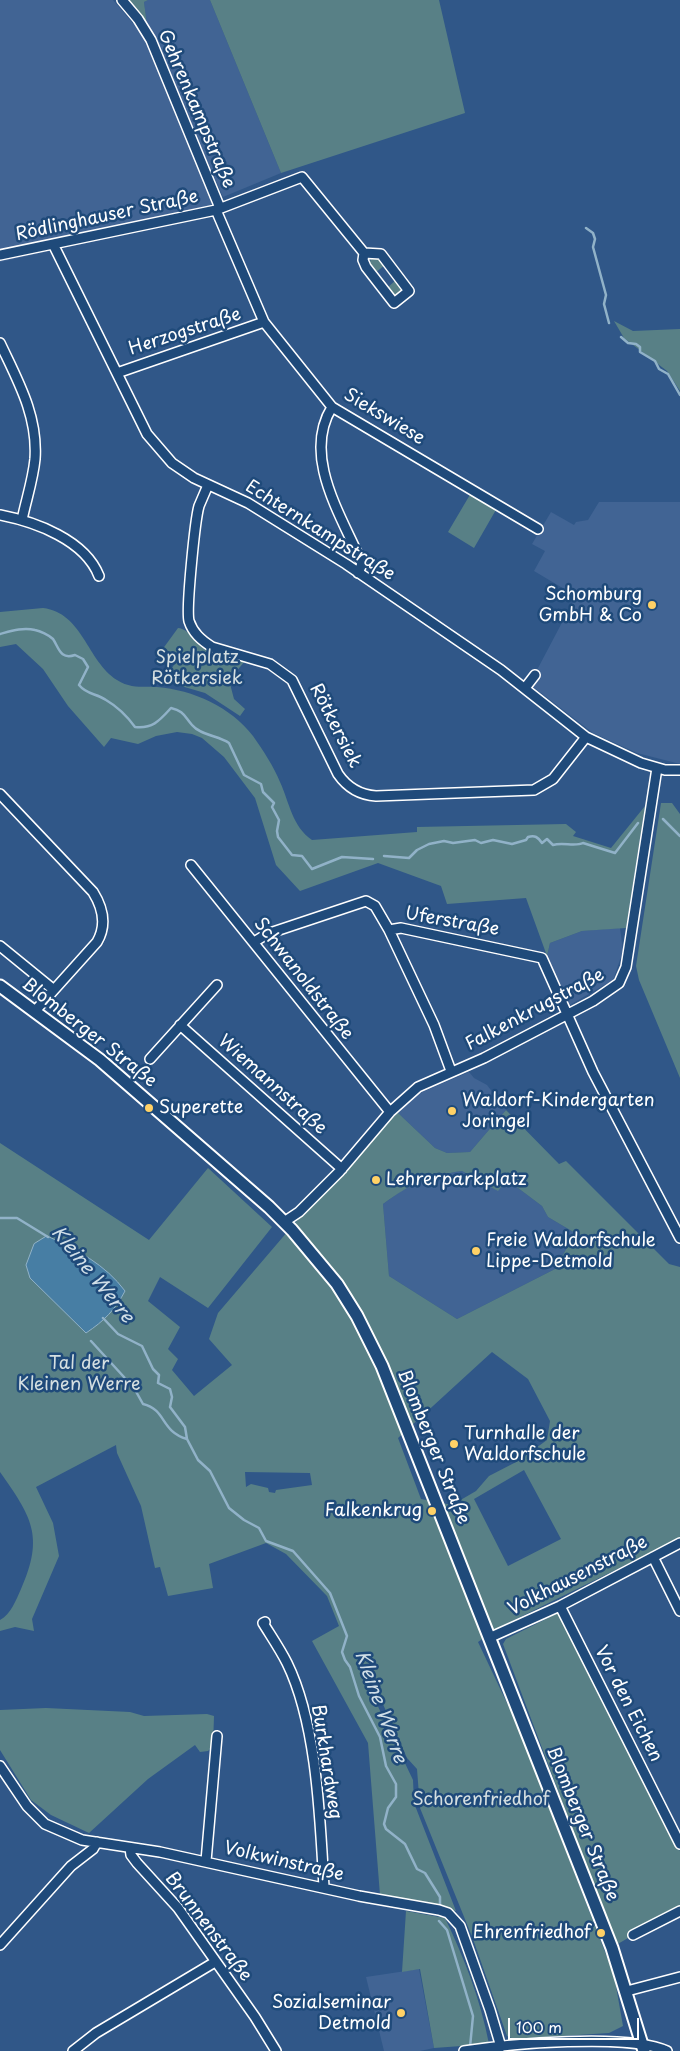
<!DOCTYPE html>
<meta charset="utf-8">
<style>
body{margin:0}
#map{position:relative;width:680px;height:2051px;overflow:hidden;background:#305788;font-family:"Playpen Sans",sans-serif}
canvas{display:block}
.scale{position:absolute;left:508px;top:2018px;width:131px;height:22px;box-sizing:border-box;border:2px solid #fff;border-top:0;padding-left:6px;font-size:15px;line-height:18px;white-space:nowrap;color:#fff;-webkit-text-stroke:4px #1f4a7a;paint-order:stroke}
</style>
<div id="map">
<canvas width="680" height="2051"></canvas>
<div class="scale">100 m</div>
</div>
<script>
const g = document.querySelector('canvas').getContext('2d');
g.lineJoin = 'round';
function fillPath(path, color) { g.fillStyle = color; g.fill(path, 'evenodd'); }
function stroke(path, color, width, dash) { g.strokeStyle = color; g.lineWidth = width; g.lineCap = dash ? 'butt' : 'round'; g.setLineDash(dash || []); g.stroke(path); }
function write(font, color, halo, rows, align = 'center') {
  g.font = font + ' "Playpen Sans",sans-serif'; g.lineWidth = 5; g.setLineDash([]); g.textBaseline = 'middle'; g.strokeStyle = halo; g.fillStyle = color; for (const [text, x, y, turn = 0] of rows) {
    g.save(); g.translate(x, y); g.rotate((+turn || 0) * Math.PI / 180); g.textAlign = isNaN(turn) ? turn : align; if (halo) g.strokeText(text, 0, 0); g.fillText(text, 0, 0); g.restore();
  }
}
const built = new Path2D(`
 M0 0H113L149 42 210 196 214 215 0 262Z
 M148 0H210L281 173 223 197 147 25 144 2Z
 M599 502H680V764L637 753 593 733 532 686 541 673 537 670 576 596 534 571 545 551 532 544 551 512 574 525 576 522 588 520Z
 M620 928 623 951 613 980 568 1006 547 956 550 943 582 931Z
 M469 1072 474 1078 487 1085 506 1110 470 1152 447 1153 435 1148 397 1112 420 1093Z
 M462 1171 498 1190 502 1186 514 1185 542 1206 548 1217 575 1233 555 1269 457 1319 389 1276 383 1204 408 1186 428 1176Z
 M419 1969 434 2048 420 2051H384L366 1977Z`);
const green = new Path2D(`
 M125 0H148L144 2 147 25Z
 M210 0H439L465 113 281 173Z
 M372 257H378L385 265 375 273 369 264Z
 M396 280 403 289 393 296 387 288Z
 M614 321 633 331 680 329V391L667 371 624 338Z
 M471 493 497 508 474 548 448 532Z
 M43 608C83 613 87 661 117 680 131 689 142 686 157 687 193 690 231 707 253 736 263 750 274 767 280 782 290 804 292 826 312 840L417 832V827L566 824 576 832 573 836 611 848 645 806 626 928 582 931 550 943 547 956 526 898 447 904 441 886 378 863 300 891 276 865 255 798 224 757 202 738 192 734 177 732 156 736 138 744 111 738 104 747 68 706 43 669 16 644 0 647V612Z
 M178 628C190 629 193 642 202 647 215 655 230 658 245 661L229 680 234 699 245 709 240 716 205 693 164 681 177 660 162 650Z
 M661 803H672L680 814V1078L639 980 636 966Z
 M506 1110 559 1164 566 1161 669 1264 680 1267V1538L498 1628 478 1642 515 1720 614 1975 623 2026 609 2033 514 2039 507 2036 473 1939 420 1808 417 1769 407 1758 378 1693 373 1696 413 1780 414 1803 456 1911 380 1895 368 1743 312 1641 339 1626 327 1596 286 1554 266 1543 209 1564 213 1588 168 1596 160 1567 155 1568 141 1506 117 1453 116 1445 36 1487 53 1523 59 1556 32 1619 34 1631 15 1627 0 1631V1620C11 1614 16 1600 21 1589 45 1536 31 1516 0 1472V1143L149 1240 208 1168 272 1227 208 1308 160 1277 148 1301 180 1327 168 1349 178 1359 172 1370 194 1396 232 1365 209 1339 218 1313 294 1224 397 1112 435 1148 447 1153 470 1152ZM462 1171 498 1191 502 1186 514 1185 542 1206 548 1217 575 1233 555 1269 457 1319 389 1276 383 1204C414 1182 424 1177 462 1171ZM492 1352 528 1379 550 1421 547 1440 518 1461 489 1476 476 1491 452 1505 421 1499 398 1438ZM524 1470 561 1539 508 1566 474 1499ZM245 1472 310 1473 312 1485 276 1490 275 1493 269 1492 268 1488 251 1484 246 1487Z
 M558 1613 680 1851V1908L616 1945 503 1644 506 1639Z
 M46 1708 130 1712 144 1716 207 1714 214 1716 213 1746 208 1751 200 1752 195 1745 148 1779 89 1833 51 1815 31 1800 0 1750V1710Z
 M406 1911 445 1918C465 1960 480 1998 489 2044L434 2048 420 1969 402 1972Z`);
const water = new Path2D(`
 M47 1236C76 1249 106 1265 125 1291 115 1310 104 1321 86 1333L30 1278 26 1265 34 1244Z`);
const stream = new Path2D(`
 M586 228 593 233 595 239 593 247 606 295 604 304 609 323
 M621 337 628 343 636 344 640 347V352L655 361 659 369 668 374 680 395
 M0 634C11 631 23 627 35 630 40 631 49 635 53 639 59 648 60 660 75 655L83 659 88 667 79 685C87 695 96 693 106 700 118 707 127 716 135 727 153 729 160 720 171 708 184 711 184 716 192 725 200 735 219 736 229 743L244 775 261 784 263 792 274 803 272 807 279 820 277 831 278 837 292 855 302 856 312 869 342 857 373 859
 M663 819 680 836
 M384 856 409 858 417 850 429 844 444 841 453 843 475 840 481 843 493 840 512 844 526 840 528 837C535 835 538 837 542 843L547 839 553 845C563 842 575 847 583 843L615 853 638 823
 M0 1218H17L48 1237
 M103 1318 118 1334 142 1346 153 1369 159 1375 158 1383 170 1389 172 1397 170 1407 185 1427 187 1439
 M91 1341 134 1388 143 1404C167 1410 160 1431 187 1439L198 1460 210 1471 229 1508 244 1520 259 1528 266 1541 293 1551 330 1593 347 1636 342 1652 345 1660 350 1667 359 1696 380 1737 386 1766 396 1784V1797L388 1808 384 1824 386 1829 405 1844 417 1869 425 1873 440 1897V1905
 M439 1921 447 1930 473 2016 470 2047`);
const street = new Path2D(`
 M122 0 138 19 151 40 220 208
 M216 210 264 322 332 407 538 529
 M53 244 147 434 172 463 194 478 248 503 346 564 501 670 586 737 641 763 665 770H680
 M364 253 381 254 409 291 394 303 366 267 363 260Z
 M0 255 216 210 302 177 364 253
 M0 343C18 381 38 416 35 459 33 480 26 500 22 520
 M117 373 264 322
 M332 407C301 457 343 518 362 564L358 573
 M208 485C205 492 202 499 199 506 195 520 186 609 189 621 193 633 201 640 212 647L270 664 292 680 338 774C347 787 360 795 376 796L534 790 553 779 586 737
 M0 515C36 522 85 540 99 576
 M525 688 535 675
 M0 794 93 892C103 908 107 925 97 942L35 1011
 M191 865 390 1112
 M389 930 434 1025 451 1071
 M254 942 267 934 366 901 375 906 389 930 401 928 542 958 593 1072 680 1238
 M0 946 54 990
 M180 1025 342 1169
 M150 1059 217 985
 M284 1222 299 1212 339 1172 390 1112 418 1087 484 1058 593 1001 619 983 626 967 657 768
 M653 1557 680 1611
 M560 1606 680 1844
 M265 1622 263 1623C271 1636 280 1649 287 1663 317 1724 320 1818 324 1887
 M491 1637 560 1606 680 1543
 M0 1766 27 1806 45 1824 82 1840 160 1852 359 1896 439 1910 448 1913 460 1926 490 2010 501 2047
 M130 1848 131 1855 137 1863 178 1908 255 2017 276 2051
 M206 1861 217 1736
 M633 1935 680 1911
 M0 1945 71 1866 93 1849 97 1842
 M627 1991 680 1977
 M73 2051 96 2033 215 1962
 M464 2051C508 2044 628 2033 667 2051`);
const secondary = new Path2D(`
 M0 986 100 1060 269 1207 292 1230 337 1284 357 1316 382 1366 612 1948 644 2051`);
const markers = [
 [652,605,5,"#ffd166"],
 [149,1108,5,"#ffd166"],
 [452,1111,5,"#ffd166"],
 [376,1180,5,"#ffd166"],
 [476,1251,5,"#ffd166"],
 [454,1444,5,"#ffd166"],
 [432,1511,5,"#ffd166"],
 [601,1933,5,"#ffd166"],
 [401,2013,5,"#ffd166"]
];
const streetNames = [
 ["Gehrenkampstraße",196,109,67],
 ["Rödlinghauser Straße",107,216,-12],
 ["Herzogstraße",185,332,-18],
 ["Siekswiese",384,417,31],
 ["Echternkampstraße",320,531,32],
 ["Rötkersiek",335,726,63],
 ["Uferstraße",452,922,10],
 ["Schwanoldstraße",303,979,52],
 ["Falkenkrugstraße",535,1010,-28],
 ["Blomberger Straße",89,1033,38],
 ["Wiemannstraße",272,1085,42],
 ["Blomberger Straße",433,1447,68],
 ["Volkhausenstraße",578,1576,-27],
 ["Vor den Eichen",628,1704,63],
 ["Burkhardweg",326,1762,81],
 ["Blomberger Straße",582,1824,68],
 ["Volkwinstraße",284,1862,13],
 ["Brunnenstraße",208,1927,53]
];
const poiNames = [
 ["Schomburg",642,595,"right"],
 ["GmbH & Co",642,616,"right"],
 ["Waldorf-Kindergarten",462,1101],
 ["Joringel",462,1122],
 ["Superette",159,1108],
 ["Lehrerparkplatz",386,1180],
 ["Freie Waldorfschule",486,1241],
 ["Lippe-Detmold",486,1262],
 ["Turnhalle der",464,1434],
 ["Waldorfschule",464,1455],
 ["Falkenkrug",422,1511,"right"],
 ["Ehrenfriedhof",591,1933,"right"],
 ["Sozialseminar",391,2003,"right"],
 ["Detmold",391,2024,"right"]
];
const parkNames = [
 ["Spielplatz",197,658],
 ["Rötkersiek",197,679],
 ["Tal der",79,1364],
 ["Kleinen Werre",79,1385],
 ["Schorenfriedhof",481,1800]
];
const waterNames = [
 ["Kleine Werre",92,1275,51],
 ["Kleine Werre",380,1707,70]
];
fillPath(built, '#416494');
fillPath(green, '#588086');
fillPath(water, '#477ea4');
stroke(water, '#91b2c8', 1);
stroke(stream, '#91b2c8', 2.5);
stroke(street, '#fff', 12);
stroke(secondary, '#fff', 15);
stroke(street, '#1f4a7a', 9);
stroke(secondary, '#1f4a7a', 11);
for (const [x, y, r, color] of markers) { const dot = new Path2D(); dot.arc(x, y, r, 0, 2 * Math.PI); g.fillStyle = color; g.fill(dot); stroke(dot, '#1f4a7a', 2); }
write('18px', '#fff', '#1f4a7a', streetNames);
write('18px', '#fff', '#1f4a7a', poiNames, 'left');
write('18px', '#d5dfe1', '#1f4a7a', parkNames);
write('italic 19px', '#d1dfe8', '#1f4a7a', waterNames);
</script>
